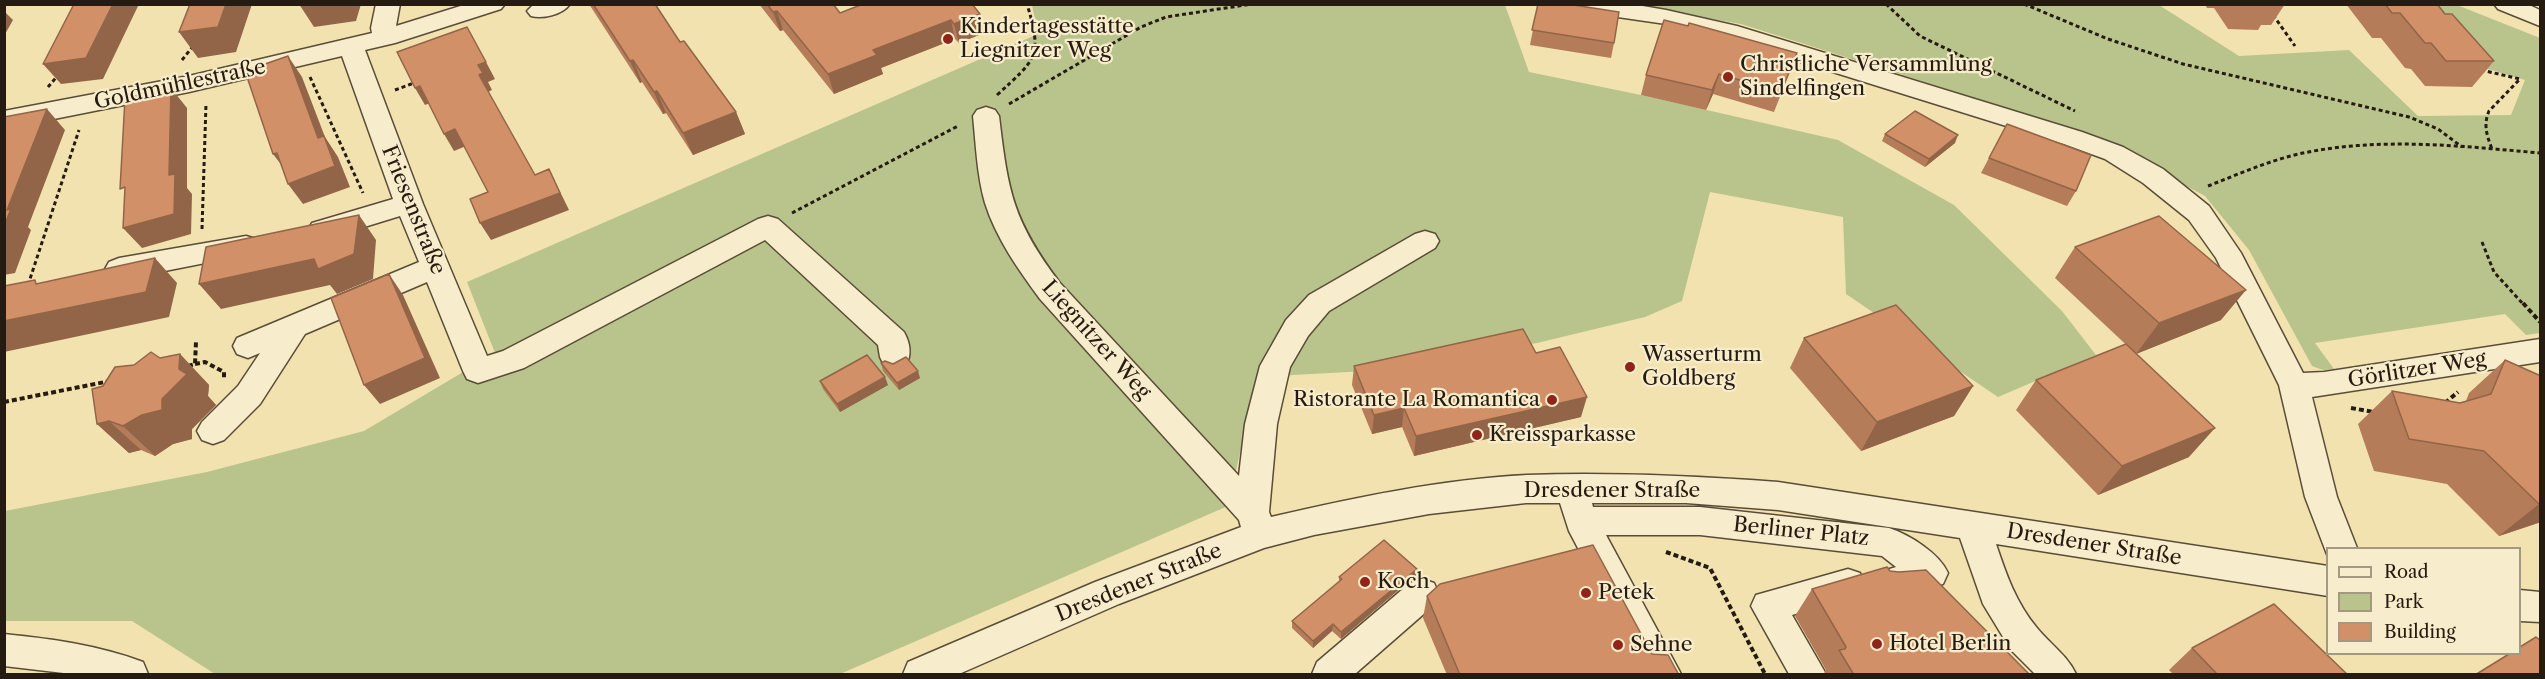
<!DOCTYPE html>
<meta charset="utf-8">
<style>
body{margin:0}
#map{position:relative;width:2545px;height:679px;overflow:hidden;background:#f2e2af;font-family:"Libre Caslon Text",serif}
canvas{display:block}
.frame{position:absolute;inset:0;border:6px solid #261b11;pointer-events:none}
.legend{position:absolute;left:2326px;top:547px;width:195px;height:108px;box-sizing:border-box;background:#f7eccb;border:2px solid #a39881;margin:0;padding:8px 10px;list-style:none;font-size:18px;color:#261b11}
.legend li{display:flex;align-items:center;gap:12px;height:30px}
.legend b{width:30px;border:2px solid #a39881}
</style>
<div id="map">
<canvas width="2545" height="679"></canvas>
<div class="frame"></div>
<ul class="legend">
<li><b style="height:8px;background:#f7eccb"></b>Road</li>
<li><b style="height:16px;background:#b8c48c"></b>Park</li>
<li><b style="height:16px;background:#d19067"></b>Building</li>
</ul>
</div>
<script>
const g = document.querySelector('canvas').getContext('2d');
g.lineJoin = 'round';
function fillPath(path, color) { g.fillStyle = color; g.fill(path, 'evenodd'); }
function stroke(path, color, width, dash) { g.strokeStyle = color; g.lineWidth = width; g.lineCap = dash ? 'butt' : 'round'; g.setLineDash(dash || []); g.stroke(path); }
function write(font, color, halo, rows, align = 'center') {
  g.font = font + ' "Libre Caslon Text",serif'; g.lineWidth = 4.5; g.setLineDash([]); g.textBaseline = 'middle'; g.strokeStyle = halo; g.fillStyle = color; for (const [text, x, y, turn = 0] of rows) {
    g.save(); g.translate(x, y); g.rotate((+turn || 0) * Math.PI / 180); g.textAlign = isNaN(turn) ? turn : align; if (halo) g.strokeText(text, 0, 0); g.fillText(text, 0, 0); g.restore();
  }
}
const green = new Path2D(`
 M1032 5H1505L1529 72 1641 95 1838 140 1954 205 2062 311 2096 355 1998 397 1846 294 1843 217 1710 192 1682 301 1645 317 1537 343 1366 371 1257 377 1228 506 840 674H215L132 621H5V511L207 472 364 431 495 353 467 282 1038 34Z
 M1628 5H2159L2239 56 2349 50 2418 116 2511 115 2525 80 2478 66 2423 5H2457L2540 38V310L2539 311 2540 333 2526 335 2505 314 2315 343 2334 369 2323 370 2312 366 2249 250 2205 196 2109 145 2013 110 1741 24Z`);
const pathFar1 = new Path2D(`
 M1886 4 1920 36 2075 111
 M2024 4 2108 39 2183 64 2409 117 2438 129 2462 147
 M2273 15 2295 46
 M182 60 194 45
 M2481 70 2520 79 2489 111C2483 125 2487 136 2492 149
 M310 77 363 193
 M48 87 59 74
 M395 90 414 83
 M997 95C1036 59 1043 57 1027 4
 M1009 104 1141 27 1166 17 1252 4
 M2208 186C2239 174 2270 160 2303 153 2381 137 2461 146 2540 153
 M792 213 958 126
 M202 229 206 104
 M2482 242 2494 272 2524 305
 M28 285 79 130`);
const path = new Path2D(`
 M2523 303 2540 322
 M195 364 205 362 224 372V378
 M188 366 195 364 196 342
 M4 402 110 381
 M2445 403 2458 392
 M2351 408 2374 412
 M1666 552 1710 568 1765 674`);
const minor = new Path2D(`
 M376 4H400L396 26 467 4H505L501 9 395 43 365 50 423 204 487 356 503 351 758 219 768 216 778 219 904 332C910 343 912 354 906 365L895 369 884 365 880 357 878 345 765 240 524 368 478 383 467 379 463 371 427 282 305 334 260 404 224 440 213 444 202 440 197 431 202 422 238 386 260 353 248 358 237 354 233 346 237 338 419 262 400 216 322 240 312 237 308 230 312 223 393 199 342 56 189 92 4 129V111L189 76 372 33 371 28Z
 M534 4H570C562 15 542 19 531 16L527 11Z
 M1564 4H1631L1666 10 1737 26 2082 132 2123 147 2163 169 2209 206 2241 253 2303 373 2324 372 2540 339V362L2312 397 2337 497 2357 548H2328V557L2305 497 2279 385 2216 258 2189 220 2143 183 2105 159 2064 144 1730 40 1666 24 1576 11 1568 9Z
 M2494 4H2527L2540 10V26L2498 9Z
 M986 107 995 110 999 116C1008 192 1013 221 1060 283L1239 476 1245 424 1260 366 1286 320 1309 295 1415 234 1425 231 1435 234 1439 241 1435 248 1329 311 1308 336 1290 367 1277 424 1269 512 1271 517C1352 498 1444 479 1527 475 1611 472 1695 476 1778 482L2328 566V596L1996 544C2006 574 2016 603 2037 628 2050 644 2067 655 2076 674H2035L2011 650 1983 604 1960 538 1778 510 1686 503H1592L1593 507H1700L1889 528C1910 535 1939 553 1948 573L1943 584 1892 598 1880 594 1875 583 1880 572 1896 567 1882 556 1700 535H1606L1681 674H1644L1569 531 1560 503H1526L1429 514 1314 535 1264 548 1119 604 959 674H903L908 662 1095 582 1241 527 1239 520 1040 299C1018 269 996 238 985 203 977 175 976 145 973 116L977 110Z
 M246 236 256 239 260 246 256 253 119 280 109 276 105 269 109 262 119 258Z
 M1848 569 1860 573 1865 584 1860 595 1792 615 1826 674H1789L1751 606 1756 595Z
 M1422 579 1434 583 1439 594 1434 605 1355 674H1312L1317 662 1410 583Z
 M2520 590 2540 592V622L2520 621Z
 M4 634C52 639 98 645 143 662L148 674H72L4 666Z`);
const wall = new Path2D(`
 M589 4H655L680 42 736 112 745 134 693 155 666 113 663 114 642 82 640 83Z
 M759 4H833L840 13 980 14 984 33 959 43 955 39 881 68 883 74 834 94 783 30 780 31Z
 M1538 4 1614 43 1611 58 1530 45Z
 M2205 4H2285L2271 25H2261L2258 30 2228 29 2214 8H2207Z
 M2346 4H2437L2445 14 2494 61 2472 87 2425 86 2411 69 2405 68 2381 38H2372Z
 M1797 53 1774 112 1713 94 1706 110 1641 95 1646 75Z
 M2007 124 2076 191 2067 206 1981 173Z
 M1885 134 1955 143 1925 167 1882 141Z
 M2075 247 2221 320 2136 354 2055 278Z
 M1804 338 1973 386 1954 416 1861 451 1790 368Z
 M1536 353 1581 417 1414 456 1402 427 1372 434 1352 385 1354 366Z
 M180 354 209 385 208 396 216 405 192 429V439L173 444 155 456 141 450 129 453 97 424 134 365Z
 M2505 360 2541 376V522L2499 536 2447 484 2374 471 2358 424 2392 391 2460 403 2466 401 2469 393Z
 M881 363 920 378 899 390 883 371Z
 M2036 380 2189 457 2098 495 2016 410Z
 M820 381 888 385 840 412 823 389Z
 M1890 571 2030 675H1823L1826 670 1795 616 1812 589Z
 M1416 575 1341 639 1332 631 1313 648 1292 628V621L1339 582V577Z
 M1427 596 1652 654 1679 675H1447L1423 618Z
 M2192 648 2348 675H2174L2169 670Z`);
const shadedWall = new Path2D(`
 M113 4H139L103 79 61 84 43 64Z
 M226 4H252L236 52 198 58 179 32Z
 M299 4H361L356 21 314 27Z
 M4 11 13 20 4 36Z
 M777 11 783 30 780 31 773 12Z
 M980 14 984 33 959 43 954 24Z
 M951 20 955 39 881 68 883 74 834 94 828 74 873 50Z
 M288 56 302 77 325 137 338 157 350 187 303 204 288 184 318 138Z
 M633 60 642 82 640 83 630 61Z
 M486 62 495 79 488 82 492 90 488 92 479 75 478 65Z
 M1719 74 1713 94 1706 110 1712 90Z
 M420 86 430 103 425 105 415 88Z
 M171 88 187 108V188L192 194 191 234 142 248 123 228 169 175Z
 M657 91 666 113 663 114 654 92Z
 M47 109 65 130 28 227 31 230 15 273 4 275V226L7 210Z
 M736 112 745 134 693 155 683 133Z
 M455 129 466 146 454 151 444 134Z
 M1958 135 1955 143 1925 167 1929 159Z
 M277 153 289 175 273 154Z
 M549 169 569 210 491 240 480 223Z
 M359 215 376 240 373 279 337 294 330 285 221 309 199 284Z
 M155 258 177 283 169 317 4 352V321Z
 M389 274 403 295 440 378 380 404 364 385Z
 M2246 290 2221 320 2136 354 2159 323Z
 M180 354 209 385 208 396 216 405 192 429V439L173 444 155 456 123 426 162 399 179 369Z
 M918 371 920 378 899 390 897 383Z
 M885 377 888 385 840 412 837 404Z
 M1973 386 1954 416 1861 451 1877 422Z
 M1587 397 1581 417 1414 456 1416 436Z
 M1404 408 1402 427 1372 434 1374 415Z
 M109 421 141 450 129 453 97 424Z
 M2215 428 2189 457 2098 495 2122 466Z
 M2541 503V522L2499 536 2539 504Z
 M1417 569 1416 575 1341 639V632Z
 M1333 624 1332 631 1313 648V641Z`);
const building = new Path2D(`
 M74 4H113L86 58 43 64Z
 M190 4H226L218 27 179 32Z
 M593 4H655L680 42 684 41 736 112 683 133 657 91 654 92 633 60 630 61Z
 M767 4H833L840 13 863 4H972L980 14 954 24 951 20 873 50 877 55 828 74 777 11 773 12Z
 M1538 4H1567L1619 12 1614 43 1532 30Z
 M2385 4H2437L2445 14H2452L2494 61H2446L2431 43H2425L2400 13H2392Z
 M1664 20 1688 26 1689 23 1797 53 1781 92 1719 74 1712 90 1646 75Z
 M467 27 486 62 478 65 483 73 479 75 535 175 549 169 560 193 480 223 470 199 488 192 455 129 444 134 420 86 415 88 397 52Z
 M288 56 318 138 324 136 335 166 288 184 277 153 273 154 245 71Z
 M171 88 169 175 175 174 174 214 123 228 125 187 120 189 125 98Z
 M47 109 7 210 11 209 4 226V117Z
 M1915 111 1958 135 1929 159 1885 134Z
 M2007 124 2091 155 2076 191 1989 158Z
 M359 215 354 254 318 269 314 259 199 284 206 247Z
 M2159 216 2246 290 2159 323 2075 247Z
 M155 258 146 292 4 321V286L35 280 36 284Z
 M389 274 425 358 364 385 331 298Z
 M1896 305 1973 386 1877 422 1804 338Z
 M1523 329 1536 353 1560 347 1587 397 1416 436 1404 408 1374 415 1354 366Z
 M2126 344 2215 428 2122 466 2036 380Z
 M151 352 160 358 180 354 179 369 187 374 162 399V410L142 415 123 426 109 421 97 424 92 389 103 386 115 367 134 365Z
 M867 355 885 377 837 404 820 381Z
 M906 357 918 371 897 383 881 363 885 361 893 364Z
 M2505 360 2541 376V503L2539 504 2484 451 2409 439 2392 391 2460 403 2491 394Z
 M1384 540 1417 569 1341 632 1333 624 1313 641 1292 621 1342 579 1339 577Z
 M1593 545 1652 654 1668 655 1679 675H1460L1427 596 1440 584Z
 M1887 567 1890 571 1899 572 1926 570 2030 675H1854L1839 650 1845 649 1846 647 1812 589Z
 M2274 604 2348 675H2218L2192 648Z
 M2536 637 2541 641V675H2475L2509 654H2520V647Z`);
const markers = [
 [948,39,6,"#8f2418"],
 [1728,77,6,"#8f2418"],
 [1630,367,6,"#8f2418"],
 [1552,400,6,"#8f2418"],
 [1477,435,6,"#8f2418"],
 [1365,582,6,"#8f2418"],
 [1586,593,6,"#8f2418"],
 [1877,644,6,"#8f2418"],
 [1618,645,6,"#8f2418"]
];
const poiNames = [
 ["Kindertagesstätte",960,27],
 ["Liegnitzer Weg",960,51],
 ["Christliche Versammlung",1740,65],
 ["Sindelfingen",1740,89],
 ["Wasserturm",1642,355],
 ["Goldberg",1642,379],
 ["Ristorante La Romantica",1540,400,"right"],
 ["Kreissparkasse",1489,435],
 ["Koch",1377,582],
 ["Petek",1598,593],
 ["Hotel Berlin",1889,644],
 ["Sehne",1630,645]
];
const streetNames = [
 ["Goldmühlestraße",180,85,-12],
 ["Friesenstraße",413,210,68],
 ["Liegnitzer Weg",1096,340,48],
 ["Görlitzer Weg",2417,370,-9],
 ["Dresdener Straße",1612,491],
 ["Berliner Platz",1801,532,6],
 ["Dresdener Straße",2094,545,9],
 ["Dresdener Straße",1139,583,-22]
];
fillPath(green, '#b8c48c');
stroke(minor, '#594d38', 3);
stroke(pathFar1, '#261b11', 3, [4, 3]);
stroke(path, '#261b11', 4, [5, 3]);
fillPath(minor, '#f7eccb');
fillPath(wall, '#b47c59');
fillPath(shadedWall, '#926548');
fillPath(building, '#d19067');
stroke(building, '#926548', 1.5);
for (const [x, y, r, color] of markers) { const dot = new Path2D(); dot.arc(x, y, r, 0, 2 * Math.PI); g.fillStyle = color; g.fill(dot); stroke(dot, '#f7eccb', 2); }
write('21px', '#261b11', '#f7eccb', poiNames, 'left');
write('21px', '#261b11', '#f7eccb', streetNames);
</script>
